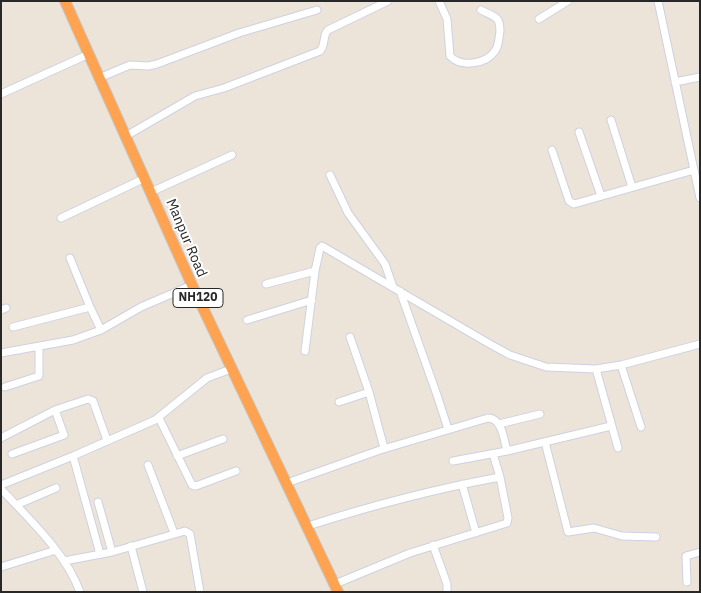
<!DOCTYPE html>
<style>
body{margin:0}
#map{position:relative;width:701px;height:593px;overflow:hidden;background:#ece4d8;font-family:"IBM Plex Sans",sans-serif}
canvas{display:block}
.frame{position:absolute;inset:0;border:2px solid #282828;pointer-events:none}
</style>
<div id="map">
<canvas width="701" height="593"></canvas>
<div class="frame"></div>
</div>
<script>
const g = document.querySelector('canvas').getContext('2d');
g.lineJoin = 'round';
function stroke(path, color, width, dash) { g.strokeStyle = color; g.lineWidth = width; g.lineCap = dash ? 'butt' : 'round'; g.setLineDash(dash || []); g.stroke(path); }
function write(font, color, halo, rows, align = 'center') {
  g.font = font + ' "IBM Plex Sans",sans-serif'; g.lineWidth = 4; g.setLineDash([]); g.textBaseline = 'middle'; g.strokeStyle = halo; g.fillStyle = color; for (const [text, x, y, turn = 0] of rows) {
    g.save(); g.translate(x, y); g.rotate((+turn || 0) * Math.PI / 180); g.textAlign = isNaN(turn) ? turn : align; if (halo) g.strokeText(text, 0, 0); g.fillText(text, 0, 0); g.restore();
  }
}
const minor = new Path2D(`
 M439 1 447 19 450 56C461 68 486 64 495 51 499 46 499 37 500 31 500 27 500 24 498 20 494 15 486 13 481 10
 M658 1 700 198
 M539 19 568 1
 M99 78 130 65 148 66 157 64 239 33 317 10
 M675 82 700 77
 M1 94 89 54
 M611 120 632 187
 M579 132 601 196
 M126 136 195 96 224 88 320 51C326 45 322 36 328 30L388 1
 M552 150 569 201 574 204 694 170
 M330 175 348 213 385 264 393 287
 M151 192 232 155
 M61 218 145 178
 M70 258 90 307 101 330
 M266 284 315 271
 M400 291 437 395 448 429
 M1 310 6 308
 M247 320 312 300
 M13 327 90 307
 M350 337 369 392 384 448
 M305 351 315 271 320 248 322 246 488 343 510 355 546 367 596 369 621 365 700 344
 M1 353 73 340 101 330 141 307 192 285
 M621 365 641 427
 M596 369 618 448
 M5 387 39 376V347
 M339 402 369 392
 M159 418 192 485 196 486 236 471
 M499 424 540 414
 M1 438 55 410 88 399 93 401 107 440
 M545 442 568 532 594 528 622 536 656 537
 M12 454 64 435 55 410
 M73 456 100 554
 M177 456 223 439
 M453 461 507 451 611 426
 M148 465 174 533
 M287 483 380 450 488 418C502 418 504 440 507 451
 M462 484 476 533
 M1 485 73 456 155 420 207 378 231 369
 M1 489C29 519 66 553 80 592
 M98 502 112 552
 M16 505 56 488
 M308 526C370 506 435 489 500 477
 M433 545 447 584V592
 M131 546 143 592
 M64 561 112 552 185 531 190 534 200 592
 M1 567 56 550
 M687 582 686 556 700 552
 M335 584 410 553 507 523 508 518 500 477 493 454`);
const highway = new Path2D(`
 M65 1 192 285 338 592`);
const shields = [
 [198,298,50]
];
const shieldNames = [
 ["NH120",198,298]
];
const streetNames = [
 ["Manpur Road",186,238,67]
];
stroke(minor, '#cdd1e2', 9);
stroke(highway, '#c7c7c7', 12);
stroke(minor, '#fff', 7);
stroke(highway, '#ffa350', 10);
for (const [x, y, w] of shields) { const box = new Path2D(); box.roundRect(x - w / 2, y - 9.5, w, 19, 4); g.fillStyle = '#fff'; g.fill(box); stroke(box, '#282828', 1); }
write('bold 12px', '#282828', null, shieldNames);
write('14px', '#282828', '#fff', streetNames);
</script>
